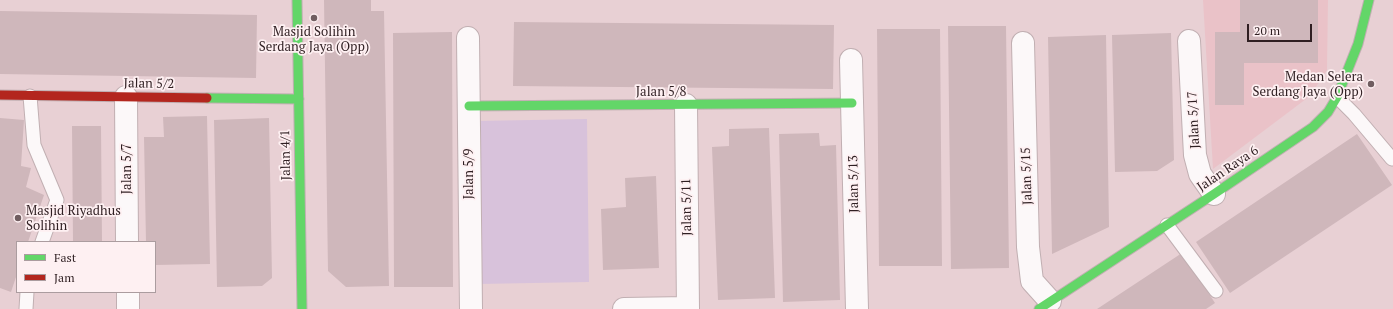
<!DOCTYPE html>
<style>
body{margin:0}
#map{position:relative;width:1393px;height:309px;overflow:hidden;background:#e8d0d4;font-family:"PT Serif",serif}
canvas{display:block}
.legend{position:absolute;left:16px;top:241px;width:140px;height:52px;box-sizing:border-box;background:#fef0f2;border:1px solid #ab9c9f;margin:0;padding:5px 7px;list-style:none;font-size:12px;color:#2f1f22}
.legend li{display:flex;align-items:center;gap:8px;height:20px}
.legend b{width:20px;border:1px solid #ab9c9f}
.scale{position:absolute;left:1247px;top:24px;width:65px;height:18px;box-sizing:border-box;border:2px solid #2f1f22;border-top:0;padding-left:5px;font-size:12px;line-height:14px;white-space:nowrap;color:#2f1f22;-webkit-text-stroke:3px #fef0f2;paint-order:stroke}
</style>
<div id="map">
<canvas width="1393" height="309"></canvas>
<ul class="legend">
<li><b style="height:5px;background:#63d668"></b>Fast</li>
<li><b style="height:5px;background:#b3261e"></b>Jam</li>
</ul>
<div class="scale">20 m</div>
</div>
<script>
const g = document.querySelector('canvas').getContext('2d');
g.lineJoin = 'round';
function fillPath(path, color) { g.fillStyle = color; g.fill(path, 'evenodd'); }
function stroke(path, color, width, dash) { g.strokeStyle = color; g.lineWidth = width; g.lineCap = dash ? 'butt' : 'round'; g.setLineDash(dash || []); g.stroke(path); }
function write(font, color, halo, rows, align = 'center') {
  g.font = font + ' "PT Serif",serif'; g.lineWidth = 3.5; g.setLineDash([]); g.textBaseline = 'middle'; g.strokeStyle = halo; g.fillStyle = color; for (const [text, x, y, turn = 0] of rows) {
    g.save(); g.translate(x, y); g.rotate((+turn || 0) * Math.PI / 180); g.textAlign = isNaN(turn) ? turn : align; if (halo) g.strokeText(text, 0, 0); g.fillText(text, 0, 0); g.restore();
  }
}
const built = new Path2D(`
 M1203 0H1328L1327 70 1310 96 1213 169Z`);
const green = new Path2D(`
 M587 119 589 282 478 284 476 121Z`);
const building = new Path2D(`
 M324 0H371V11H384L389 286 346 287 328 271Z
 M1240 0H1318V63H1244V105H1215V32H1240Z
 M0 11 257 15 256 78 0 74Z
 M514 22 834 25 833 89 513 86Z
 M948 26H1006L1009 268 951 269Z
 M877 29H940L942 266H879Z
 M452 32 453 287H394L393 33Z
 M1171 33 1174 160 1157 171 1115 172 1112 35Z
 M1106 35 1109 227 1052 254 1048 37Z
 M207 116 210 264 155 265V242H146L144 137H164L163 117Z
 M0 118 24 120 21 166 31 168 26 187 44 195 28 242H17V274L11 292 0 288Z
 M269 118 272 278 262 286 217 287 214 120Z
 M72 126H101L102 242H73Z
 M769 128 775 298 718 300 712 147 729 146V129Z
 M819 133 820 146 836 145 840 300 783 302 779 134Z
 M1357 134 1392 185 1230 293 1196 242Z
 M656 176 659 268 603 270 601 209 626 207 625 178Z
 M1182 253 1215 303 1206 309H1097Z`);
const lane = new Path2D(`
 M30 96 34 145 57 200 42 242
 M1337 97 1354 114 1392 159
 M1167 225 1216 291
 M26 309 27 292`);
const street = new Path2D(`
 M468 38 471 309
 M1189 41 1195 155 1200 174 1214 194
 M1023 43 1028 247 1032 281 1050 301
 M851 60 857 309
 M126 97 127 242
 M686 105 688 309
 M128 292V309
 M624 309 688 308`);
const fast = new Path2D(`
 M297 0 302 309
 M207 98 299 99
 M469 106 852 103
 M1039 309 1214 194 1313 127 1328 112 1337 97 1358 44 1369 0`);
const jam = new Path2D(`
 M0 95 207 98`);
const markers = [
 [314,18,4,"#705d60"],
 [1371,84,4,"#705d60"],
 [18,218,4,"#705d60"]
];
const poiNames = [
 ["Masjid Solihin",314,32],
 ["Serdang Jaya (Opp)",314,47],
 ["Medan Selera",1363,77,"right"],
 ["Serdang Jaya (Opp)",1363,92,"right"],
 ["Masjid Riyadhus",26,211,"left"],
 ["Solihin",26,226,"left"]
];
const streetNames = [
 ["Jalan 5/2",149,84,1],
 ["Jalan 5/8",661,92],
 ["Jalan 5/17",1194,120,-93],
 ["Jalan 4/1",286,155,-91],
 ["Jalan 5/7",127,169,-90],
 ["Jalan Raya 6",1228,169,-34],
 ["Jalan 5/9",469,174,-90],
 ["Jalan 5/15",1027,176,-92],
 ["Jalan 5/13",854,184,-91],
 ["Jalan 5/11",687,207,-91]
];
fillPath(built, '#eac2c8');
fillPath(green, '#d8c2db');
fillPath(building, '#cfb7bb');
stroke(lane, '#c1afb2', 15);
stroke(street, '#c1afb2', 24);
stroke(fast, '#c1afb2', 11);
stroke(jam, '#c1afb2', 11);
stroke(lane, '#fcf8f9', 13);
stroke(street, '#fcf8f9', 22);
stroke(fast, '#63d668', 9);
stroke(jam, '#b3261e', 9);
for (const [x, y, r, color] of markers) { const dot = new Path2D(); dot.arc(x, y, r, 0, 2 * Math.PI); g.fillStyle = color; g.fill(dot); stroke(dot, '#fef0f2', 1.5); }
write('13px', '#2f1f22', '#fef0f2', poiNames);
write('13px', '#2f1f22', '#fef0f2', streetNames);
</script>
